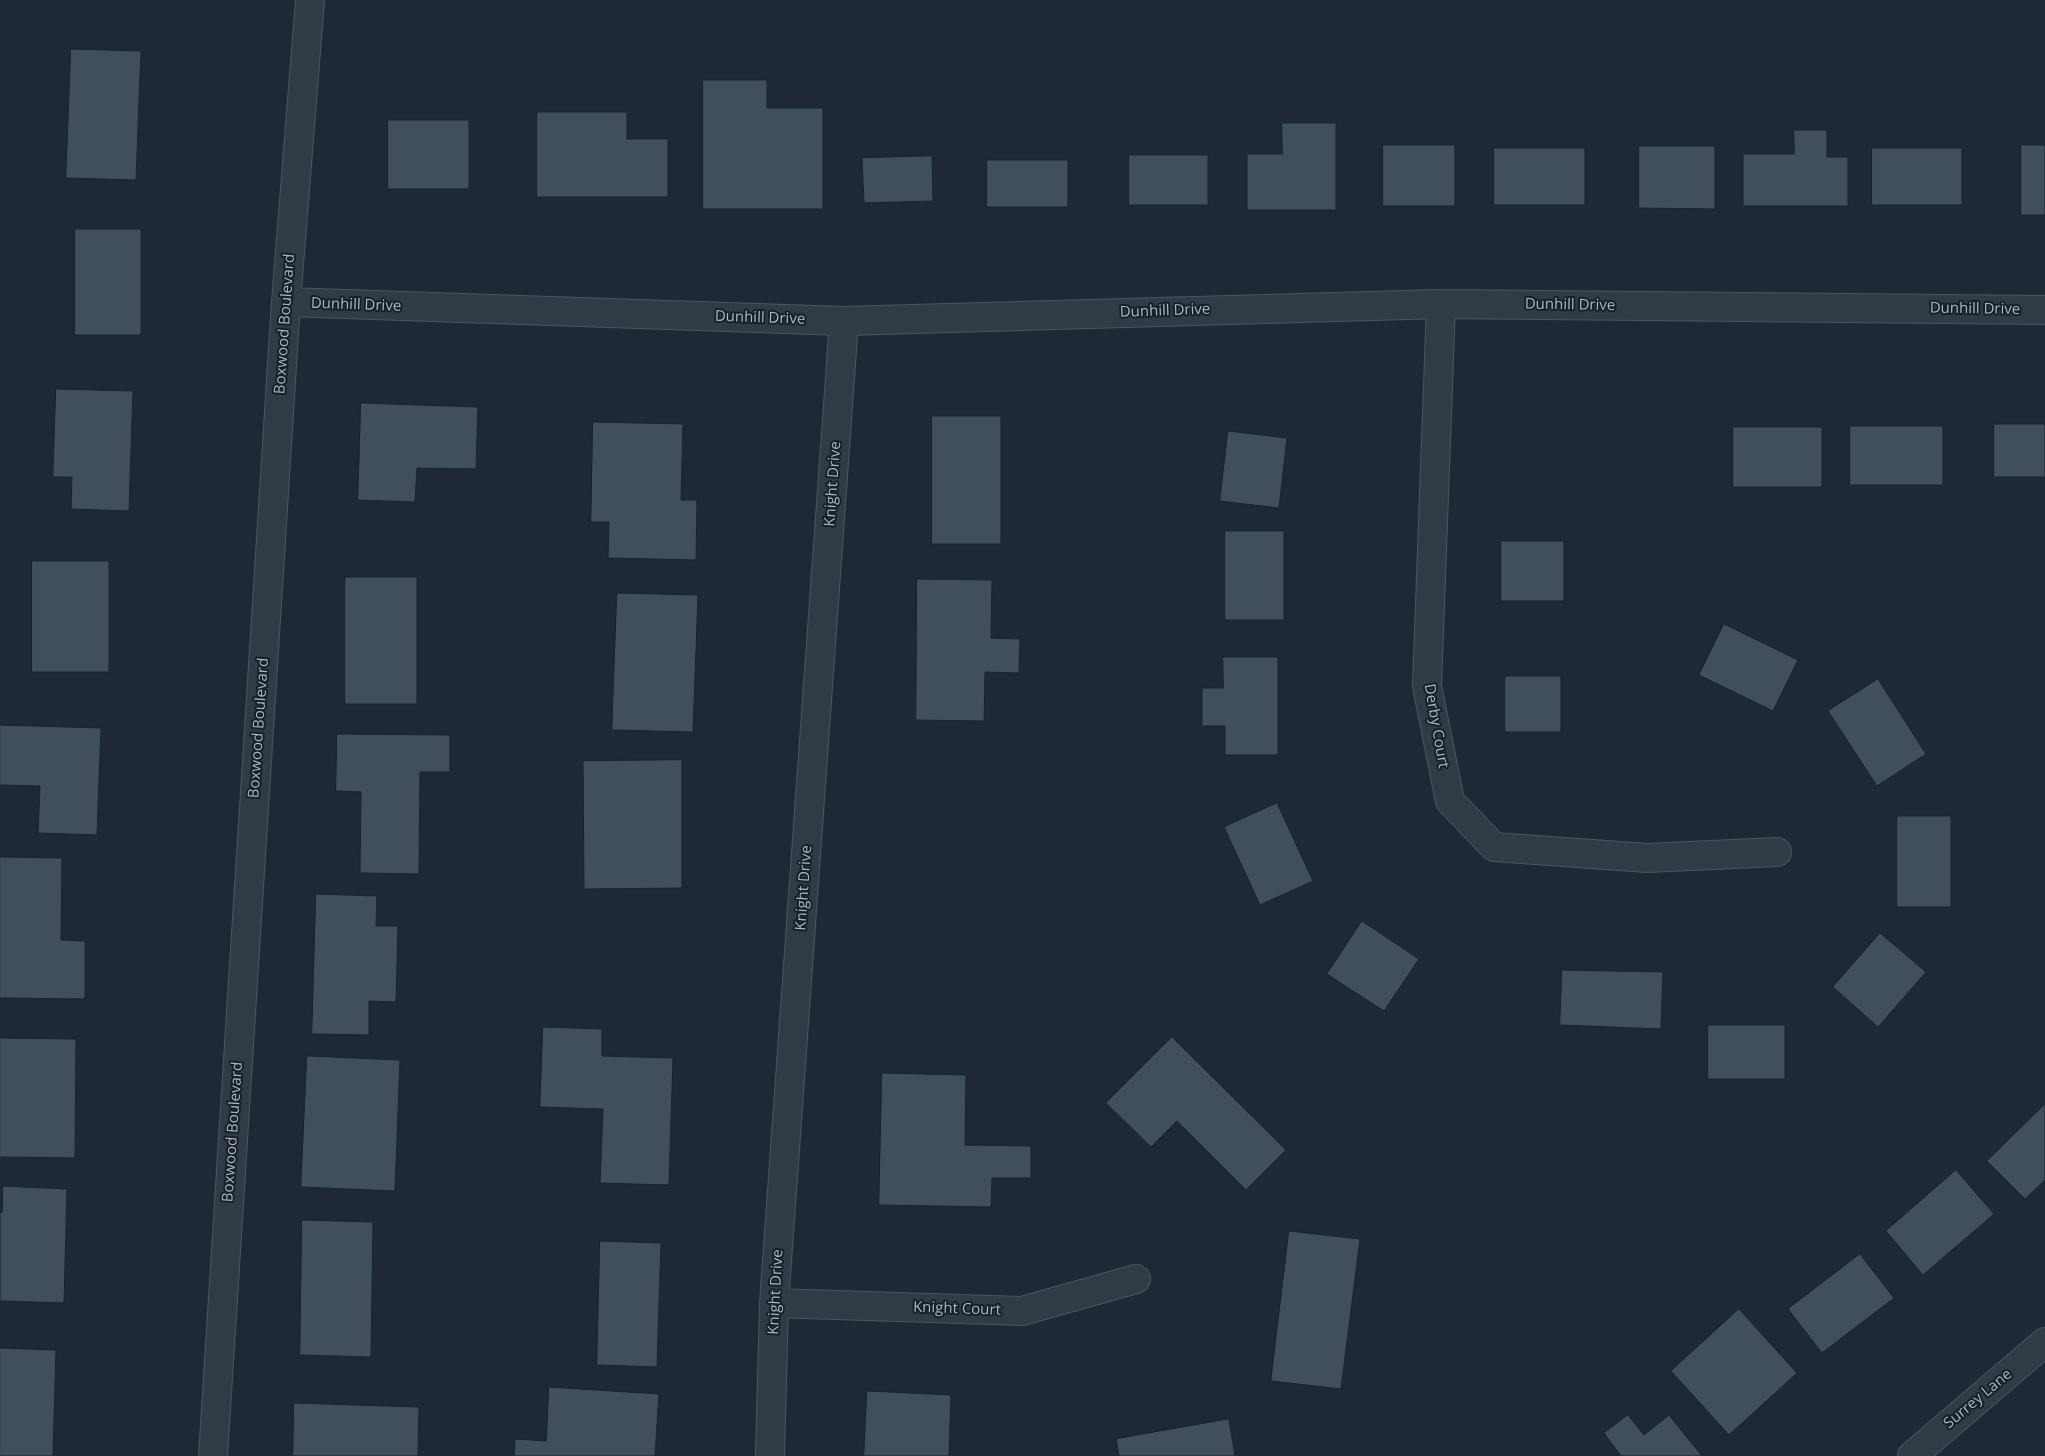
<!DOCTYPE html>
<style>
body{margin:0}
canvas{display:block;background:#1e2935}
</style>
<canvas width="2045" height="1456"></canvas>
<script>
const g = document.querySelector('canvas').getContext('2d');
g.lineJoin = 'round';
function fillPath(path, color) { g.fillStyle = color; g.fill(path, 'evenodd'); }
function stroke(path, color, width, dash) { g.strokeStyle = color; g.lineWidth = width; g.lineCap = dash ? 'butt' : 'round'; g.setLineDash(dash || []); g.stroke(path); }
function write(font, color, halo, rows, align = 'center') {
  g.font = font + ' "Open Sans",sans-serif'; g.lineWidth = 4; g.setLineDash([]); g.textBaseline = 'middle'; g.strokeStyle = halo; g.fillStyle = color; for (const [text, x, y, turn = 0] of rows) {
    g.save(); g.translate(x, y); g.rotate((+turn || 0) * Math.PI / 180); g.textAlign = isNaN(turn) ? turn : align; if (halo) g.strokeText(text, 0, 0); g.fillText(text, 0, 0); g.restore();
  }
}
const building = new Path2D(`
 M71 49 141 51 136 180 66 178Z
 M703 80H767V108H823V209H703Z
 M537 112H627V139H668V197H537Z
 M388 120H469V189H388Z
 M1282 123H1336V210H1247V154H1282Z
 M1794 130H1827V157H1848V206H1743V154H1794Z
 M1383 145H1455V206H1383Z
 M2021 145H2045V215H2021Z
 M1639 146H1715V209L1639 208Z
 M1494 148H1585V205H1494Z
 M1872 148H1962V205H1872Z
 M1129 155H1208V205H1129Z
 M932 156 933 201 864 203 862 158Z
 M987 160H1068V207H987Z
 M75 229H141V335H75Z
 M56 389 133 391 129 511 71 509 72 477H53Z
 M361 403 478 407 476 469 417 468 415 502 358 500Z
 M932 416H1001V544H932Z
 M593 422 683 424 681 500H697L696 560 608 558 609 522H591Z
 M1994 424H2045V477H1994Z
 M1850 426H1943V485H1850Z
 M1733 427H1822V487H1733Z
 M1228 431 1287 438 1279 508 1220 501Z
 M1225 531H1284V620H1225Z
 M1501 541H1564V601H1501Z
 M32 561H109V672H32Z
 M345 577H417V704H345Z
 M917 579 992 580 991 638 1020 639 1019 673 985 672 984 721 916 720Z
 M617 593 698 595 693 732 612 730Z
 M1724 624 1798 660 1773 711 1699 675Z
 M1223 657H1278V755H1225V726H1202V688H1223Z
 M1505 676H1561V732H1505Z
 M1878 679 1926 754 1877 786 1828 711Z
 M0 725 101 728 97 835 38 833 40 786 0 785Z
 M337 734 450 735V772H420L419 874 360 873 361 792 336 791Z
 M682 760V888L584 889 583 761Z
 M1277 803 1313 881 1260 905 1224 827Z
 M1897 816H1951V907H1897Z
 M0 857 62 858 61 940 85 941V999L0 998Z
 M316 894 377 896 376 926H398L396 1002 369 1001V1035L312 1034Z
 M1362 921 1419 959 1384 1011 1327 974Z
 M1880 933 1926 972 1878 1027 1833 987Z
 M1562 970 1663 972 1661 1029 1560 1025Z
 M1708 1025H1785V1079H1708Z
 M543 1027 602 1029V1056L673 1058 669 1185 600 1183 603 1109 540 1107Z
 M1172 1037 1286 1150 1246 1190 1177 1121 1151 1147 1106 1103Z
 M0 1038 76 1039 75 1158 0 1157Z
 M307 1056 400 1060 395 1191 301 1187Z
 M882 1073 966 1075 965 1145 1031 1146V1178H992L991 1207 879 1205Z
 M2045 1104V1180L2025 1199 1987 1161Z
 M1956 1170 1994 1214 1923 1275 1886 1231Z
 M3 1186 67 1189 64 1303 0 1301V1212H2Z
 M302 1220 373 1222 371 1357 300 1355Z
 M1289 1231 1360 1239 1341 1389 1271 1381Z
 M600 1241 661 1243 657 1367 597 1365Z
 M1860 1254 1894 1298 1822 1353 1788 1309Z
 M1739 1309 1797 1373 1729 1435 1671 1371Z
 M0 1348 56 1350 53 1456H0Z
 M549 1387 659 1394 655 1456H514L515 1439 546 1441Z
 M867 1391 951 1395 949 1456H864Z
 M294 1403 419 1407 418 1456H293Z
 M1628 1415 1644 1435 1669 1415 1702 1456H1621L1604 1433Z
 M1229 1419 1235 1456H1119L1116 1439Z`);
const minor = new Path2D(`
 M286 302 844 321 1441 304 2045 310
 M1441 304 1427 686 1450 801 1494 847 1647 858 1777 852
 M774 1303 1022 1311 1136 1279
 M213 1456 286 302 310 0
 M770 1456 774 1303 844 321
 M1912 1456 2045 1342`);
const streetNames = [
 ["Dunhill Drive",356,305,2],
 ["Dunhill Drive",1570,305,1],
 ["Dunhill Drive",1975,309,1],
 ["Dunhill Drive",1165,311,-2],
 ["Dunhill Drive",760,318,2],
 ["Boxwood Boulevard",285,324,-86],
 ["Knight Drive",833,484,-86],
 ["Derby Court",1436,726,80],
 ["Boxwood Boulevard",259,728,-86],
 ["Knight Drive",804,888,-86],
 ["Boxwood Boulevard",233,1132,-86],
 ["Knight Drive",776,1292,-87],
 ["Knight Court",957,1309,2],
 ["Surrey Lane",1978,1399,-40]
];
fillPath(building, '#414f5d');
stroke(building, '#19222c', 1);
stroke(minor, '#4c5661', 30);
stroke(minor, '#313b46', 28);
write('15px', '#abb6c3', '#17202a', streetNames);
</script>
